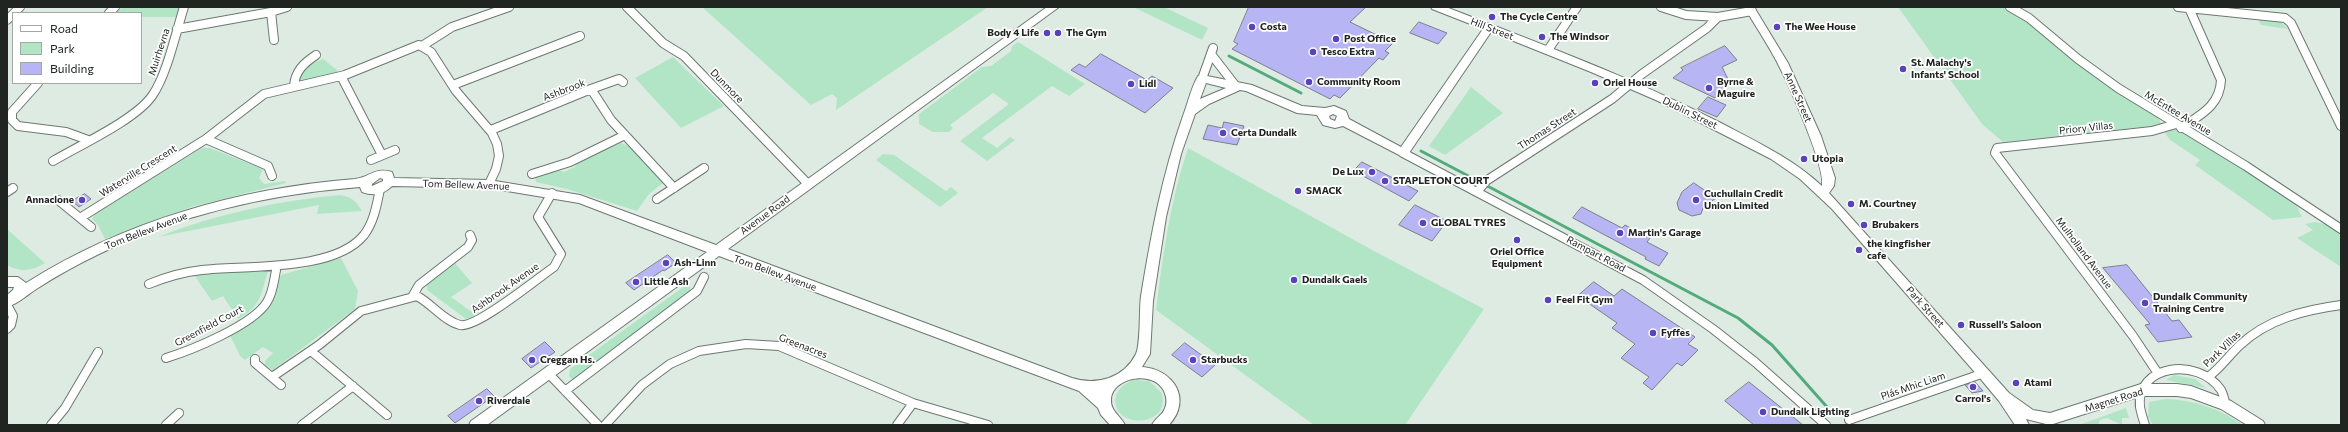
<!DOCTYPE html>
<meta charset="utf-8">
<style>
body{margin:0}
#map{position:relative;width:2348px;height:432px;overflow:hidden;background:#deebe2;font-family:Commissioner,sans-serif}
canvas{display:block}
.frame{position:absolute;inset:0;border:8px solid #202522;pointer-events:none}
.legend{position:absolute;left:12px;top:12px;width:130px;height:72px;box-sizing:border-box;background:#fff;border:1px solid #a6a8a7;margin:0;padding:5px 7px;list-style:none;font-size:12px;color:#202522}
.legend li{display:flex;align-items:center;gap:8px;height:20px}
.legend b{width:20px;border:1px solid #a6a8a7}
</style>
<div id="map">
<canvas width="2348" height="432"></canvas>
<div class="frame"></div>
<ul class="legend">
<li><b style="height:5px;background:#fff"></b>Road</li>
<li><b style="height:11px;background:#b2e5c6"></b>Park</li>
<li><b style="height:11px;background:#b7b5f4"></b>Building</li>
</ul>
</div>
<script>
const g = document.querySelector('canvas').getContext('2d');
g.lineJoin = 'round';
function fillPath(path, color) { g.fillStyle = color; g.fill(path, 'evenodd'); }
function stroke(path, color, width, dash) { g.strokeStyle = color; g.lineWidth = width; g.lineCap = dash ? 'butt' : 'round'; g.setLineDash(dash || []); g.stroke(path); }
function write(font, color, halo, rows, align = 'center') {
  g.font = font + ' Commissioner,sans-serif'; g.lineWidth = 3.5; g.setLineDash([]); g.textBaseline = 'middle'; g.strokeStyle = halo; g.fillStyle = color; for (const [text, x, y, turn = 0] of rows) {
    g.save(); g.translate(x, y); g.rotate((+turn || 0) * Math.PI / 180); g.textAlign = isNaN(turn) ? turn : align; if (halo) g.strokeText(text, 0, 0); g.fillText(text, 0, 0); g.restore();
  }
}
const green = new Path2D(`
 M122 7H179L176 17H141V13H116Z
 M702 7H988L836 110 837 98 832 94 811 105Z
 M1133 7H1164L1208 28 1202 40Z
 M1898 7H2004L2025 19 2085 70 2158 117 2162 125 2003 142 1982 124Z
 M2257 17 2280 21 2288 29 2261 25Z
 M1018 42 1085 84 1069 96 1052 86 982 138 997 148 1010 137 1015 140 987 161 960 141 1009 104 993 93 950 125 953 128 949 132H933L919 124V114L982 67 991 66 1011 51 1012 46Z
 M673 57 724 106 681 128 635 78Z
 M323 59 337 70 338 74 301 81 299 80 307 65Z
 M1471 87 1503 113 1445 155 1429 146Z
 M2169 130H2181L2246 169 2296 204 2302 217 2273 220 2195 165 2200 160 2170 140 2165 133Z
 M621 143 631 147 663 183 649 194 637 211 567 189 536 182 535 177 557 170 564 172 575 167 577 162 610 146Z
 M202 148H210L263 169 259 178 264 184 285 181 286 183 191 207 105 239 98 225 92 219 95 214Z
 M1188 148 1374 251 1484 309 1405 425H1314L1156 310C1163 255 1170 201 1188 148Z
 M883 154 894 155 946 191 951 187 958 193 940 207 876 160Z
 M340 195C352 197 356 201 362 211L317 214 319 205 158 237C216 214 277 201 340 195Z
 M2315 222 2329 225 2341 233V267L2297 238 2313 230 2305 224Z
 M8 230 45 263C32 271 21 273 7 265Z
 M341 258 358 291 355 309 273 370 265 365V361L273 353 263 347 245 360 240 356 229 333 263 313 272 303 281 275Z
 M454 262 472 283 451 297 476 315 466 319 427 290V284Z
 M250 270 268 271C261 294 261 307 238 319L223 296 212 301 194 275 215 272Z
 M690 282V293L573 380 569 376 570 369 574 366Z
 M2174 375 2195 379 2206 388 2166 380Z
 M1133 380 1149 381 1161 392C1172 419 1133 430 1118 411 1111 396 1119 386 1133 380Z
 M2166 399C2195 400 2220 409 2243 425H2153L2148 417 2149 402Z
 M2126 408 2129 418H2122V425L2107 418 2100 420 2098 425H2079Z`);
const stream = new Path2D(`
 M1229 56 1301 93
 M1421 151 1738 318 1772 345 1827 407`);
const building = new Path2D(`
 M1249 7H1366L1350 22 1393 43 1385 51 1389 53 1383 60 1379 58 1340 98 1334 95 1330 99 1232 49 1238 44 1234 42Z
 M1419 22 1447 33 1438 44 1410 33Z
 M1725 46 1737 60 1722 67 1729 81 1715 98 1673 78 1683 70 1681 68Z
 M1101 54 1147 80 1152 76 1173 88 1145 113 1071 70 1079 64 1085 67Z
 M1708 97 1726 105 1717 117 1698 109Z
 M1224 122 1244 126 1237 145 1203 139 1208 125 1222 128Z
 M1362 162 1418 191 1409 201 1354 171Z
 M1694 183 1716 198 1703 208 1701 214 1692 216 1679 210 1677 203 1682 192Z
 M85 194 91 199 79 207 72 201Z
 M1415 205 1447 221 1432 241 1399 225Z
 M1582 207 1622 228 1625 225 1650 238 1647 242 1668 253 1659 266 1645 259 1646 257 1573 218Z
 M668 255 676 263 664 271 663 270 634 290 626 283Z
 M2127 265 2172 321 2179 320 2192 337 2158 342 2145 325 2150 324 2103 268Z
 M1594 282 1614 296 1622 289 1695 337 1688 344 1698 350 1682 366 1677 363 1652 390 1643 383 1649 377 1621 358 1635 344 1612 328 1617 323 1578 296Z
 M545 342 555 352 531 368 522 359Z
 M1185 343 1215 365 1202 377 1172 355Z
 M1749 382 1803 425H1754L1725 401Z
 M1975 382 1983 391 1972 393 1965 385Z
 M487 389 494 396 478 407 455 423 448 416Z`);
const street = new Path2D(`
 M627 7 663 43 684 56 808 184
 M1661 7 1686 15 1718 17
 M2010 7 2029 18 2078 59 2118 88 2246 166 2341 229
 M2178 7 2285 18 2291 23 2341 126
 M271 12 274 40
 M14 13 20 7
 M109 13 115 7
 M7 20 13 14
 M177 29 271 12 287 7
 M422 46 452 27 509 7
 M1548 50 1577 7
 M1211 54 1235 85
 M341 76 382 155
 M1202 79 1213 48
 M38 83 12 112V120L18 126 66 132 88 140
 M453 85 580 36
 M294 86C295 71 304 63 316 55
 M591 89 619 79 623 82
 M2181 128C2200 115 2220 106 2221 80L2189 8
 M491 130 591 89 611 120 674 188
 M206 139 268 166 272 176
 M1403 153 1643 280 1713 329 1755 362 1826 425
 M371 160 395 150
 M53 161C80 145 135 120 152 96 167 75 176 32 184 7
 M532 174 570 162 625 135
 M7 192 13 188
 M1477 192 1486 181 1612 99 1642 74 1707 28 1718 17 1752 11
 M657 199 704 168
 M58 200 91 227
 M80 218 206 139 264 94 345 75 419 45 431 52 456 91 492 133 497 144 499 156 496 169 489 184
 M149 284C166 277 183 272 202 270 246 265 334 272 364 235 374 222 377 204 380 189
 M412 297 419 285 468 247 472 240 470 235
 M7 305 13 316 11 325 7 329
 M311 351 387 415
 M166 358C192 350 253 325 267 302 274 291 274 277 277 266
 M255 359V363L281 385
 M2157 372 2133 336 1995 153 1997 148 2152 131 2176 124
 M548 373 598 425
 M272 377 319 345 361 311 417 296C432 304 444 321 460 325 476 329 538 278 554 267L561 254 538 217 552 193
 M2208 377C2221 368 2229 355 2240 345 2268 319 2304 310 2341 305
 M565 391 697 291 704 277
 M1849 420 1984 373
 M51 425 65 408 98 352
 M166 425 179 413
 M302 425 353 386
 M605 425 642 385 670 364 699 351 746 344 779 346 913 403 988 425
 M897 425 913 403
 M2145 425C2143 419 2141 413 2140 407 2135 365 2198 356 2221 390 2224 395 2224 400 2226 405`);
const secondary = new Path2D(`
 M1047 7H1059L728 249 1072 378C1097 386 1124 378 1136 354 1141 343 1139 310 1141 296 1151 235 1162 175 1183 116 1188 103 1191 88 1198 76L1202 75 1252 85 1302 106 1325 108 1334 106 1346 111 1349 119 1401 147 1483 29 1432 9 1431 7H1446C1538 43 1631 77 1719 122 1755 141 1792 158 1822 186 1826 167 1788 83 1777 62 1767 43 1755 25 1744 7H1754L1788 63 1821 136 1835 178 1834 186 1829 193 2009 393 2033 410 2050 413 2141 384H2177L2191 386 2231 401 2263 421 2265 425H2247L2221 409 2191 398 2177 396H2141L2050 425 2026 419 2029 425H2015L1999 401 1979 377 1832 209 1800 179 1771 159 1658 101 1591 72 1491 32 1407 156 1403 157 1343 126 1335 128 1323 125 1317 115 1297 113 1246 91 1240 90 1209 104 1195 114 1181 154 1166 217 1153 301 1150 354 1142 367C1173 369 1193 399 1169 425H1152C1155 418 1163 415 1165 408 1168 402 1166 396 1164 391 1153 369 1112 378 1111 399 1110 411 1120 415 1125 425H1110L1101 415 1098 408 1079 391 719 256 487 425H469L471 421 707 252 579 203 489 188 392 186C383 195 373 196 362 192L360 187C271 194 180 214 99 254 78 264 58 275 38 288 28 294 18 304 7 307V295L13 290 14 287H7V277H18L26 283C124 221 240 188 355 179 371 177 374 167 392 172L394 178 489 180 580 195 716 245ZM1206 83 1226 88 1200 99ZM1333 114 1337 116 1335 121 1330 119 1329 116ZM380 178 383 179V181L372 186V184Z`);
const markers = [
 [1492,17,4,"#5943bb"],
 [1252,27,4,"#5943bb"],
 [1777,27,4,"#5943bb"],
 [1047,33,4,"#5943bb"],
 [1058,33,4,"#5943bb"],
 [1542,37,4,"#5943bb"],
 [1336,39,4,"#5943bb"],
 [1313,52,4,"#5943bb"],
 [1903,69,4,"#5943bb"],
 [1309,82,4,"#5943bb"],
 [1595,83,4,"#5943bb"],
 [1131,84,4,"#5943bb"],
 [1709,88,4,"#5943bb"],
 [1223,133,4,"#5943bb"],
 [1804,159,4,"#5943bb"],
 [1372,172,4,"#5943bb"],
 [1385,181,4,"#5943bb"],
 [1298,191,4,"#5943bb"],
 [82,200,4,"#5943bb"],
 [1696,200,4,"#5943bb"],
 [1851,204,4,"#5943bb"],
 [1423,223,4,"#5943bb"],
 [1864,225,4,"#5943bb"],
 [1620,233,4,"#5943bb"],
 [1517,240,4,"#5943bb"],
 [1859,250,4,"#5943bb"],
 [666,263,4,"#5943bb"],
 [1294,280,4,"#5943bb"],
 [636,282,4,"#5943bb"],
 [1548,300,4,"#5943bb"],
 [2145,303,4,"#5943bb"],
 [1961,325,4,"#5943bb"],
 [1653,333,4,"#5943bb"],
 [532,360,4,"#5943bb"],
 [1193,360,4,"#5943bb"],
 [2016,383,4,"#5943bb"],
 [1973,387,4,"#5943bb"],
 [479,401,4,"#5943bb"],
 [1763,412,4,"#5943bb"]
];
const poiNames = [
 ["The Cycle Centre",1500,17],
 ["Costa",1260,27],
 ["The Wee House",1785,27],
 ["Body 4 Life",1039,33,"right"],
 ["The Gym",1066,33],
 ["The Windsor",1550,37],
 ["Post Office",1344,39],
 ["Tesco Extra",1321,52],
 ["St. Malachy's",1911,63],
 ["Infants' School",1911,75],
 ["Community Room",1317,82],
 ["Byrne &",1717,82],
 ["Maguire",1717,94],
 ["Oriel House",1603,83],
 ["Lidl",1139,84],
 ["Certa Dundalk",1231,133],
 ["Utopia",1812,159],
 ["De Lux",1364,172,"right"],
 ["STAPLETON COURT",1393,181],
 ["SMACK",1306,191],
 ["Cuchullain Credit",1704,194],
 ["Union Limited",1704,206],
 ["Annaclone",74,200,"right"],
 ["M. Courtney",1859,204],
 ["GLOBAL TYRES",1431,223],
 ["Brubakers",1872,225],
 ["Martin's Garage",1628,233],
 ["the kingfisher",1867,244],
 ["cafe",1867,256],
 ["Oriel Office",1517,252,"center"],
 ["Equipment",1517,264,"center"],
 ["Ash-Linn",674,263],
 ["Dundalk Gaels",1302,280],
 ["Little Ash",644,282],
 ["Dundalk Community",2153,297],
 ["Training Centre",2153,309],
 ["Feel Fit Gym",1556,300],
 ["Russell’s Saloon",1969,325],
 ["Fyffes",1661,333],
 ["Creggan Hs.",540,360],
 ["Starbucks",1201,360],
 ["Atami",2024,383],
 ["Carrol's",1973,399,"center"],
 ["Riverdale",487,401],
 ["Dundalk Lighting",1771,412]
];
const streetNames = [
 ["Hill Street",1492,29,21],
 ["Muirhevna",159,52,-72],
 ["Dunmore",727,86,46],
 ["Ashbrook",564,90,-21],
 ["Anne Street",1798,97,66],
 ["Dublin Street",1690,113,26],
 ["McEntee Avenue",2178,113,31],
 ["Priory Villas",2086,128,-6],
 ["Thomas Street",1547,129,-33],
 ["Waterville Crescent",138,171,-32],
 ["Tom Bellew Avenue",466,185,2],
 ["Avenue Road",765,215,-36],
 ["Tom Bellew Avenue",146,231,-21],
 ["Mulholland Avenue",2084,253,53],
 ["Rampart Road",1596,254,28],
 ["Tom Bellew Avenue",775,273,20],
 ["Ashbrook Avenue",505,288,-35],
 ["Park Street",1925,307,48],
 ["Greenfield Court",209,326,-28],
 ["Greenacres",803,346,21],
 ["Park Villas",2222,349,-44],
 ["Plás Mhic Liam",1913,386,-19],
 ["Magnet Road",2114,400,-17]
];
fillPath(green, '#b2e5c6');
stroke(stream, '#53ab7b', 3);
fillPath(building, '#b7b5f4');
stroke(building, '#7e7e8a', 1);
stroke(street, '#6c7870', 10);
stroke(secondary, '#6c7870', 2);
stroke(street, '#fff', 8);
fillPath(secondary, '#fff');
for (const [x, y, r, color] of markers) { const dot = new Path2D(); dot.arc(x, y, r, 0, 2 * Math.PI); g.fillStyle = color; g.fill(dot); stroke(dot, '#fff', 1.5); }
write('bold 10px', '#202522', '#fff', poiNames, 'left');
write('10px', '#202522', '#fff', streetNames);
</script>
